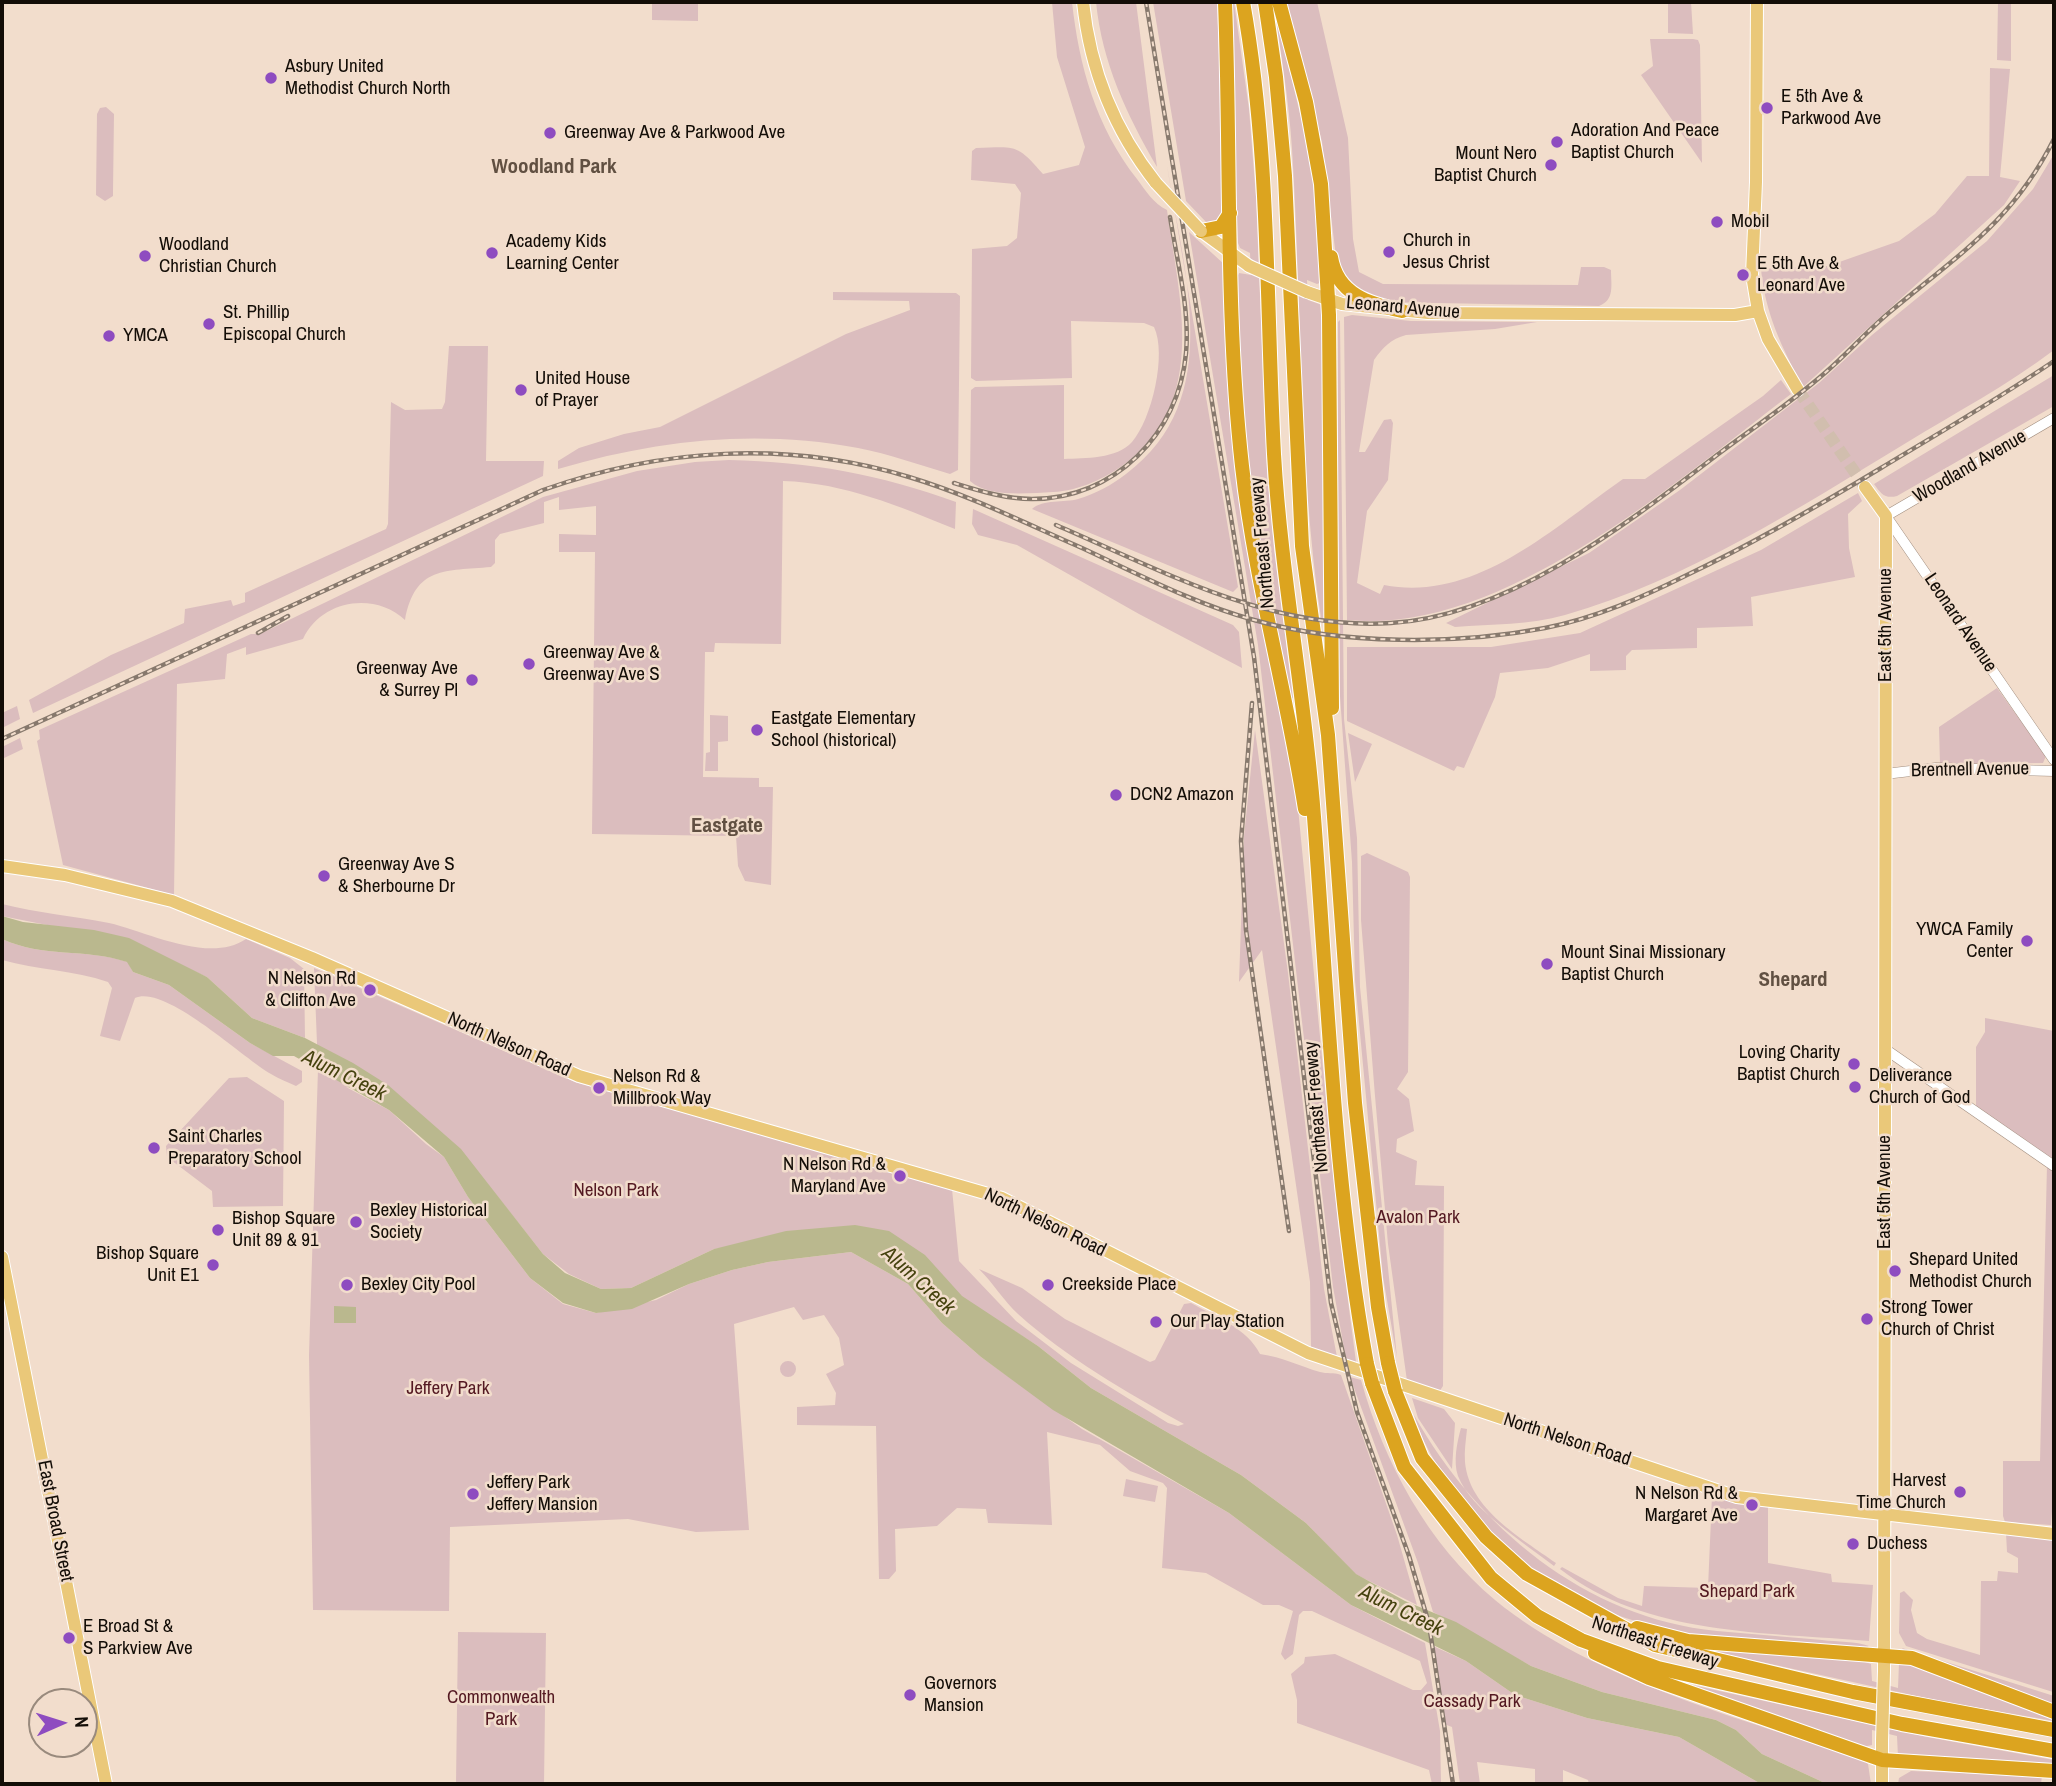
<!DOCTYPE html>
<style>
body{margin:0}
#map{position:relative;width:2056px;height:1786px;overflow:hidden;background:#f2ddcc;font-family:"Archivo Narrow",sans-serif}
canvas{display:block}
.frame{position:absolute;inset:0;border:4px solid #130d07;pointer-events:none}
.north{position:absolute;left:28px;top:1688px;width:70px;height:70px;box-sizing:border-box;background:#f2ddcc;border:2px solid #998a7d;border-radius:50%;rotate:87deg;font-size:19px;font-weight:700;line-height:28px;text-align:center;color:#130d07}
.north::after{content:'';display:block;margin:auto;width:24px;height:32px;background:#8e4cc0;clip-path:polygon(50% 0,100% 100%,50% 72%,0 100%)}
</style>
<div id="map">
<canvas width="2056" height="1786"></canvas>
<div class="frame"></div>
<div class="north">N</div>
</div>
<script>
const g = document.querySelector('canvas').getContext('2d');
g.lineJoin = 'round';
function fillPath(path, color) { g.fillStyle = color; g.fill(path, 'evenodd'); }
function stroke(path, color, width, dash) { g.strokeStyle = color; g.lineWidth = width; g.lineCap = dash ? 'butt' : 'round'; g.setLineDash(dash || []); g.stroke(path); }
function write(font, color, halo, rows, align = 'center') {
  g.font = font + ' "Archivo Narrow",sans-serif'; g.lineWidth = 5; g.setLineDash([]); g.textBaseline = 'middle'; g.strokeStyle = halo; g.fillStyle = color; for (const [text, x, y, turn = 0] of rows) {
    g.save(); g.translate(x, y); g.rotate((+turn || 0) * Math.PI / 180); g.textAlign = isNaN(turn) ? turn : align; if (halo) g.strokeText(text, 0, 0); g.fillText(text, 0, 0); g.restore();
  }
}
const green = new Path2D(`
 M652 2H698V21L652 20Z
 M1052 2H1072C1079 66 1096 127 1137 179 1146 191 1153 203 1167 210 1179 298 1209 399 1126 463 1106 478 1079 491 1053 492 1029 493 989 498 970 481L971 390 975 387 1064 385V459C1085 458 1117 459 1132 442 1152 419 1167 354 1154 327L1144 323 1071 321 1072 378 976 381 971 378 972 249 1007 246 1017 238 1021 193 1015 184 971 180 972 151 976 148C1016 147 1016 143 1043 174L1079 165 1085 147 1057 57Z
 M1096 2H1136L1157 167C1127 115 1102 63 1096 2Z
 M1153 2H1217L1225 213 1214 224 1206 222 1186 201Z
 M1228 2H1234L1249 109 1256 197 1267 470 1274 549 1293 698 1289 699 1248 484 1236 280 1239 273 1251 275 1250 253 1240 248 1238 243Z
 M1287 2H1317L1348 138 1353 239 1359 272 1383 284 1578 285 1581 267H1604L1611 270C1611 285 1615 300 1599 306L1382 302 1351 286 1336 257 1322 142Z
 M1668 2H1691L1693 34 1668 33Z
 M1998 2H2011V61L1997 60Z
 M1274 6 1311 159 1322 282 1317 284 1307 280 1308 300 1322 305 1329 619 1321 618C1298 463 1302 306 1292 149 1289 101 1281 54 1274 6Z
 M1650 39H1693L1698 40 1700 45 1702 163 1641 75 1653 66Z
 M1990 68 2010 69 2000 177 2020 181 2004 205 1803 387C1782 348 1765 313 1761 269L1828 266 1899 241 1935 214 1967 176H1989Z
 M106 107 114 114 113 191V196L105 201 96 195 97 114 100 108Z
 M2054 154V350C2008 385 1955 413 1906 443 1799 508 1687 580 1565 615 1530 625 1492 624 1455 627L1446 623 1589 553 1680 490 1819 383 1872 335 1987 241 2033 189Z
 M1167 165 1238 587 1233 592 1032 509C1043 499 1064 503 1078 499 1095 494 1112 485 1126 474 1227 399 1183 271 1167 165Z
 M1189 232 1225 265 1228 367 1296 787 1338 1224 1356 1362 1346 1359 1333 1287 1258 645Z
 M833 292 956 293 960 296 958 470 950 474C920 465 889 454 858 448 755 429 657 440 558 469V461L579 448 624 434 660 427 846 334 910 310 909 301 833 300Z
 M1352 315 1411 321 1537 322 1495 329 1406 335C1391 339 1383 347 1374 360L1359 452H1365L1384 420 1391 419 1393 423 1388 480 1367 511 1357 583 1380 594 1384 585C1475 603 1553 528 1623 479H1645L1763 396 1781 380 1791 394C1675 482 1502 636 1347 620L1344 317Z
 M1340 320 1344 719 1357 838 1360 987 1397 1358 1383 1277 1355 980 1352 862 1337 655 1338 322Z
 M449 346H488L486 461H544L543 476 33 713 29 700 111 655 184 623 185 609 231 600 233 606 245 602V593L386 529 388 524 391 402 405 410 442 409 445 402Z
 M2054 375V406L1897 496C1885 499 1881 494 1874 484Z
 M729 460C811 462 879 474 956 502L955 529C898 506 845 483 783 481L781 644 715 643 714 652H705L703 777 759 778V787H773L771 885 745 881 738 866 736 836 592 834 595 552H559V534L596 535V506L559 510V497L544 502V523L500 534 495 540V563L491 567C445 571 415 566 405 620 375 592 322 599 303 639L246 655V647L227 654 225 679 177 684 174 895 63 865 37 741 40 739 39 730 251 634H260L543 497 637 471 695 462Z
 M1858 493 1862 501 1848 514 1849 548 1855 577 1751 597 1753 626 1697 628V648L1632 650 1626 656V670L1590 671V654L1548 668 1500 673 1495 697 1464 768 1457 766 1454 771 1347 721V647H1491L1580 633 1761 550Z
 M973 509 1233 625 1239 632 1242 668 1139 614 1017 545 978 535 972 524Z
 M1997 688 2046 756 2043 763 1940 764 1939 727Z
 M17 706 20 719 2 728V713Z
 M710 715 728 716V741L718 742V771H705L706 753 710 752Z
 M1255 730 1288 973 1324 1289 1337 1357 1311 1347 1310 1282 1262 950 1239 982 1244 836Z
 M1348 733 1372 744 1355 782Z
 M20 738 23 749 2 759V747Z
 M1367 853 1408 872 1410 877 1408 1072 1397 1089 1409 1099 1414 1131 1397 1139 1396 1152 1417 1161 1415 1185 1444 1186 1443 1386 1439 1392 1407 1381 1388 1244 1375 1096 1361 920V856Z
 M2 904C37 913 73 916 109 923 148 932 209 964 246 939L290 958 304 969 305 1038 252 1018 207 977 168 960 52 926 2 916Z
 M2 939C43 958 85 948 128 962L133 972 169 985 250 1043 302 1071V1082L296 1086C288 1082 279 1079 271 1074 243 1058 165 984 135 998L120 1041 100 1036 112 988 108 982C74 970 37 970 2 960Z
 M314 968 575 1082 952 1189 959 1261 1016 1321 1071 1363 1168 1423 1178 1426 1184 1424C1126 1392 1067 1358 1018 1314 1004 1301 993 1283 979 1269L1022 1288 1065 1319 1150 1362 1155 1360 1184 1304 1191 1303C1216 1317 1247 1328 1260 1354 1283 1357 1299 1366 1320 1372 1327 1374 1333 1372 1341 1375L1397 1535 1417 1605 1355 1574 1306 1523 1241 1475 1091 1388 1038 1346 864 1236 714 1249 631 1288 601 1289 569 1274 543 1254 486 1182 391 1097 346 1087 389 1110 426 1144 444 1157 468 1197 530 1278 563 1304 596 1313 656 1300 689 1284 732 1270 768 1262 851 1252 908 1284 942 1323 981 1357 1082 1429 1229 1513 1351 1605 1425 1643 1440 1731 1441 1784H1432L1429 1770 1297 1723V1700L1291 1674 1304 1663 1305 1657 1335 1654 1413 1690H1421L1427 1683 1420 1661 1312 1611H1303L1299 1615 1293 1654 1285 1660 1281 1654 1293 1611 1279 1605H1263L1206 1573 1162 1568 1167 1488 1163 1483 1130 1471 1100 1445 1047 1432 1052 1525 988 1523 986 1509 957 1508 937 1526 895 1529 896 1571 889 1579H879L876 1426 797 1425V1407L835 1405 836 1393 826 1374 844 1365 839 1338 824 1315 803 1320 794 1307 734 1324 749 1530 696 1532 628 1519 450 1527 449 1611 313 1610 309 1355 318 1069Z
 M1985 1018 2054 1031V1160L1976 1108V1047L1985 1032Z
 M247 1077 284 1101 283 1206 213 1207 212 1191 167 1157 166 1146 229 1078Z
 M2047 1165 2054 1170V1484L2051 1525 2005 1522 2003 1516V1461H2040Z
 M780 1369a8 8 0 1 1 16 0a8 8 0 1 1-16 0Z
 M1350 1377 1361 1380C1384 1463 1428 1544 1495 1600 1592 1680 1746 1720 1864 1760L1868 1764 1871 1784H1827L1762 1754 1736 1730 1716 1720 1602 1692 1531 1666 1433 1612 1418 1563Z
 M1412 1398 1444 1409 1455 1423 1452 1469 1418 1418Z
 M1414 1415C1477 1527 1585 1618 1717 1631 1752 1634 1787 1637 1822 1640 1837 1642 1856 1641 1869 1646L1862 1650C1710 1638 1575 1641 1471 1510 1447 1481 1425 1452 1414 1415Z
 M1461 1428 1467 1429C1466 1440 1464 1451 1465 1462 1469 1509 1521 1538 1556 1563L1554 1566C1526 1544 1471 1510 1458 1476 1453 1462 1457 1442 1461 1428Z
 M1126 1479 1158 1486 1155 1502 1123 1496Z
 M1712 1495 1737 1504 1768 1507V1563L1831 1574 1832 1582 1873 1585 1869 1641C1766 1632 1646 1636 1560 1569L1562 1567 1618 1598 1642 1606 1644 1586 1708 1588Z
 M2006 1533 2054 1540 2053 1692 1906 1646 1899 1633 1900 1593 1904 1591 1913 1600 1911 1610 1917 1633 1927 1639 1980 1655 1981 1581H1997L1998 1571 2018 1573V1558L2007 1552Z
 M458 1632 546 1633 544 1784H456Z
 M1433 1646 1466 1661 1515 1695 1587 1718 1679 1737 1761 1784H1589L1588 1780 1563 1770V1784H1535V1769L1477 1762 1480 1784H1460L1452 1727 1444 1724Z
 M1703 1646 1862 1661 1871 1664 1872 1681 1898 1688 1899 1663H1907L2054 1716V1721L1944 1702 1702 1649Z
 M1902 1648 2054 1696V1707L1907 1654Z
 M1670 1680 1927 1737 2054 1760V1766L1898 1757 1897 1736 1872 1730V1745L1863 1747Z
 M1911 1771 2042 1776 2041 1784H1898L1899 1778Z`);
const water = new Path2D(`
 M2 916 23 922 94 930 129 938 207 977 252 1018 305 1038 353 1063 388 1085 461 1149 543 1254 565 1273 601 1289 631 1288 714 1249 786 1231 855 1225 889 1231 925 1255 962 1296 1038 1346 1091 1388 1241 1475 1306 1523 1356 1574 1405 1601 1456 1622 1531 1666 1602 1692 1716 1720 1736 1730 1762 1754 1827 1784H1761L1679 1737 1587 1718 1515 1695 1466 1661 1351 1605 1229 1513 1053 1410 981 1357 942 1323 908 1284 851 1252 768 1262 732 1270 689 1284 632 1309 596 1313 563 1303 530 1278 468 1197 444 1157 389 1110 294 1056H273L250 1043 169 985 133 972 127 962C85 948 43 958 2 939Z
 M334 1306 356 1307V1323H334Z`);
const majorTunnel = new Path2D(`
 M1798 390 1865 487`);
const minor = new Path2D(`
 M2054 418 1886 516 2054 760
 M1885 774 1936 768 2054 771
 M1885 1049 2054 1166`);
const major = new Path2D(`
 M1083 2C1090 69 1114 130 1156 183
 M1757 2 1756 182 1752 275 1758 311 1768 339 1798 390
 M1201 231 1249 266
 M1307 292 1342 304 1428 313 1735 315 1758 311
 M1865 487 1886 516 1884 1671
 M2 866 65 875 172 901 312 958 579 1076 1002 1198 1308 1353 1737 1497 2054 1534
 M2 1257 106 1784
 M1882 1784V1741`);
const highway = new Path2D(`
 M1225 2C1231 156 1225 313 1242 466 1255 582 1287 694 1305 809
 M1243 2C1270 152 1266 303 1274 454 1281 576 1305 695 1314 817 1328 999 1334 1184 1367 1364
 M1265 2 1276 77 1285 176 1302 546 1328 735 1355 1103 1378 1307 1388 1363
 M1279 2 1306 102 1321 184 1329 315 1332 708
 M1201 231 1221 227 1230 213
 M1331 257C1337 295 1370 304 1402 311
 M1372 1383 1404 1467 1491 1578 1537 1616 1581 1640 1658 1668 1902 1724 2054 1751
 M1395 1391 1422 1458 1486 1537 1527 1574 1655 1645 1853 1692 2054 1730
 M1637 1628 1688 1641 1912 1658 2054 1712
 M1595 1653 1649 1678 1882 1760 2054 1771`);
const rail = new Path2D(`
 M1146 2 1254 657 1331 1303 1357 1412 1409 1556 1429 1624 1453 1784
 M954 483C980 491 1005 499 1032 499 1114 499 1179 434 1186 353 1190 309 1177 261 1170 217
 M1056 525C1163 571 1271 631 1391 623 1510 616 1629 522 1721 452 1756 426 1793 401 1826 372 1848 353 1868 330 1891 311 1958 255 2013 221 2054 139
 M258 633 288 616
 M1252 703 1241 841 1246 930 1289 1231
 M2 739 543 490C662 448 787 440 909 477 969 495 1025 523 1082 548 1138 574 1195 604 1254 620 1342 645 1456 645 1545 628 1596 618 1643 597 1689 574 1756 542 1818 506 1881 468 1939 433 1998 399 2054 361`);
const majorBridge = new Path2D(`
 M1156 183 1201 231
 M1249 266 1307 292
 M1882 1741 1884 1671`);
const highwayBridge = new Path2D(`
 M1388 1363 1395 1391
 M1367 1364 1372 1383`);
const markers = [
 [271,78,7,"#8e4cc0"],
 [1767,108,7,"#8e4cc0"],
 [550,133,7,"#8e4cc0"],
 [1557,142,7,"#8e4cc0"],
 [1551,165,7,"#8e4cc0"],
 [1717,222,7,"#8e4cc0"],
 [1389,252,7,"#8e4cc0"],
 [492,253,7,"#8e4cc0"],
 [145,256,7,"#8e4cc0"],
 [1743,275,7,"#8e4cc0"],
 [209,324,7,"#8e4cc0"],
 [109,336,7,"#8e4cc0"],
 [521,390,7,"#8e4cc0"],
 [529,664,7,"#8e4cc0"],
 [472,680,7,"#8e4cc0"],
 [757,730,7,"#8e4cc0"],
 [1116,795,7,"#8e4cc0"],
 [324,876,7,"#8e4cc0"],
 [2027,941,7,"#8e4cc0"],
 [1547,964,7,"#8e4cc0"],
 [370,990,7,"#8e4cc0"],
 [1854,1064,7,"#8e4cc0"],
 [1855,1087,7,"#8e4cc0"],
 [599,1088,7,"#8e4cc0"],
 [154,1148,7,"#8e4cc0"],
 [900,1176,7,"#8e4cc0"],
 [356,1222,7,"#8e4cc0"],
 [218,1230,7,"#8e4cc0"],
 [213,1265,7,"#8e4cc0"],
 [1895,1271,7,"#8e4cc0"],
 [347,1285,7,"#8e4cc0"],
 [1048,1285,7,"#8e4cc0"],
 [1867,1319,7,"#8e4cc0"],
 [1156,1322,7,"#8e4cc0"],
 [1960,1492,7,"#8e4cc0"],
 [473,1494,7,"#8e4cc0"],
 [1752,1505,7,"#8e4cc0"],
 [1853,1544,7,"#8e4cc0"],
 [69,1638,7,"#8e4cc0"],
 [910,1695,7,"#8e4cc0"]
];
const poiNames = [
 ["Asbury United",285,67],
 ["Methodist Church North",285,89],
 ["E 5th Ave &",1781,97],
 ["Parkwood Ave",1781,119],
 ["Adoration And Peace",1571,131],
 ["Baptist Church",1571,153],
 ["Greenway Ave & Parkwood Ave",564,133],
 ["Mount Nero",1537,154,"right"],
 ["Baptist Church",1537,176,"right"],
 ["Mobil",1731,222],
 ["Church in",1403,241],
 ["Jesus Christ",1403,263],
 ["Academy Kids",506,242],
 ["Learning Center",506,264],
 ["Woodland",159,245],
 ["Christian Church",159,267],
 ["E 5th Ave &",1757,264],
 ["Leonard Ave",1757,286],
 ["St. Phillip",223,313],
 ["Episcopal Church",223,335],
 ["YMCA",123,336],
 ["United House",535,379],
 ["of Prayer",535,401],
 ["Greenway Ave &",543,653],
 ["Greenway Ave S",543,675],
 ["Greenway Ave",458,669,"right"],
 ["& Surrey Pl",458,691,"right"],
 ["Eastgate Elementary",771,719],
 ["School (historical)",771,741],
 ["DCN2 Amazon",1130,795],
 ["Greenway Ave S",338,865],
 ["& Sherbourne Dr",338,887],
 ["YWCA Family",2013,930,"right"],
 ["Center",2013,952,"right"],
 ["Mount Sinai Missionary",1561,953],
 ["Baptist Church",1561,975],
 ["N Nelson Rd",356,979,"right"],
 ["& Clifton Ave",356,1001,"right"],
 ["Loving Charity",1840,1053,"right"],
 ["Baptist Church",1840,1075,"right"],
 ["Deliverance",1869,1076],
 ["Church of God",1869,1098],
 ["Nelson Rd &",613,1077],
 ["Millbrook Way",613,1099],
 ["Saint Charles",168,1137],
 ["Preparatory School",168,1159],
 ["N Nelson Rd &",886,1165,"right"],
 ["Maryland Ave",886,1187,"right"],
 ["Bexley Historical",370,1211],
 ["Society",370,1233],
 ["Bishop Square",232,1219],
 ["Unit 89 & 91",232,1241],
 ["Bishop Square",199,1254,"right"],
 ["Unit E1",199,1276,"right"],
 ["Shepard United",1909,1260],
 ["Methodist Church",1909,1282],
 ["Bexley City Pool",361,1285],
 ["Creekside Place",1062,1285],
 ["Strong Tower",1881,1308],
 ["Church of Christ",1881,1330],
 ["Our Play Station",1170,1322],
 ["Harvest",1946,1481,"right"],
 ["Time Church",1946,1503,"right"],
 ["Jeffery Park",487,1483],
 ["Jeffery Mansion",487,1505],
 ["N Nelson Rd &",1738,1494,"right"],
 ["Margaret Ave",1738,1516,"right"],
 ["Duchess",1867,1544],
 ["E Broad St &",83,1627],
 ["S Parkview Ave",83,1649],
 ["Governors",924,1684],
 ["Mansion",924,1706]
];
const streetNames = [
 ["Leonard Avenue",1403,308,5],
 ["Woodland Avenue",1970,467,-30],
 ["Northeast Freeway",1263,543,-95],
 ["Leonard Avenue",1960,623,56],
 ["East 5th Avenue",1886,625,-90],
 ["Brentnell Avenue",1970,770,-1],
 ["North Nelson Road",509,1045,24],
 ["Northeast Freeway",1317,1107,-95],
 ["East 5th Avenue",1885,1192,-90],
 ["North Nelson Road",1045,1223,26],
 ["North Nelson Road",1567,1440,18],
 ["East Broad Street",55,1521,79],
 ["Northeast Freeway",1655,1643,18]
];
const parkNames = [
 ["Nelson Park",616,1191],
 ["Avalon Park",1418,1218],
 ["Jeffery Park",448,1389],
 ["Shepard Park",1747,1592],
 ["Commonwealth",501,1698],
 ["Park",501,1720],
 ["Cassady Park",1472,1702]
];
const neighbourhoodNames = [
 ["Woodland Park",554,167],
 ["Eastgate",727,826],
 ["Shepard",1793,980]
];
const waterNames = [
 ["Alum Creek",344,1076,26],
 ["Alum Creek",918,1281,42],
 ["Alum Creek",1401,1611,26]
];
fillPath(green, '#dbbdbe');
fillPath(water, '#bab88e');
stroke(majorTunnel, '#d1beae', 12, [12, 6]);
stroke(minor, '#a28e7f', 11);
stroke(major, '#fff', 14);
stroke(highway, '#fff', 16);
stroke(minor, '#fff', 10);
stroke(major, '#eac879', 12);
stroke(highway, '#dca41f', 14);
stroke(rail, '#87796d', 4.5);
stroke(rail, '#f2ddcc', 2, [5]);
stroke(majorBridge, '#fff', 14, []);
stroke(highwayBridge, '#fff', 16, []);
stroke(majorBridge, '#eac879', 12);
stroke(highwayBridge, '#dca41f', 14);
for (const [x, y, r, color] of markers) { const dot = new Path2D(); dot.arc(x, y, r, 0, 2 * Math.PI); g.fillStyle = color; g.fill(dot); stroke(dot, '#f2ddcc', 2.5); }
write('19px', '#130d07', '#f2ddcc', poiNames, 'left');
write('19px', '#130d07', '#f2ddcc', streetNames);
write('19px', '#541922', '#f2ddcc', parkNames);
write('bold 21px', '#615042', '#f2ddcc', neighbourhoodNames);
write('italic 21px', '#45420e', '#f2ddcc', waterNames);
</script>
